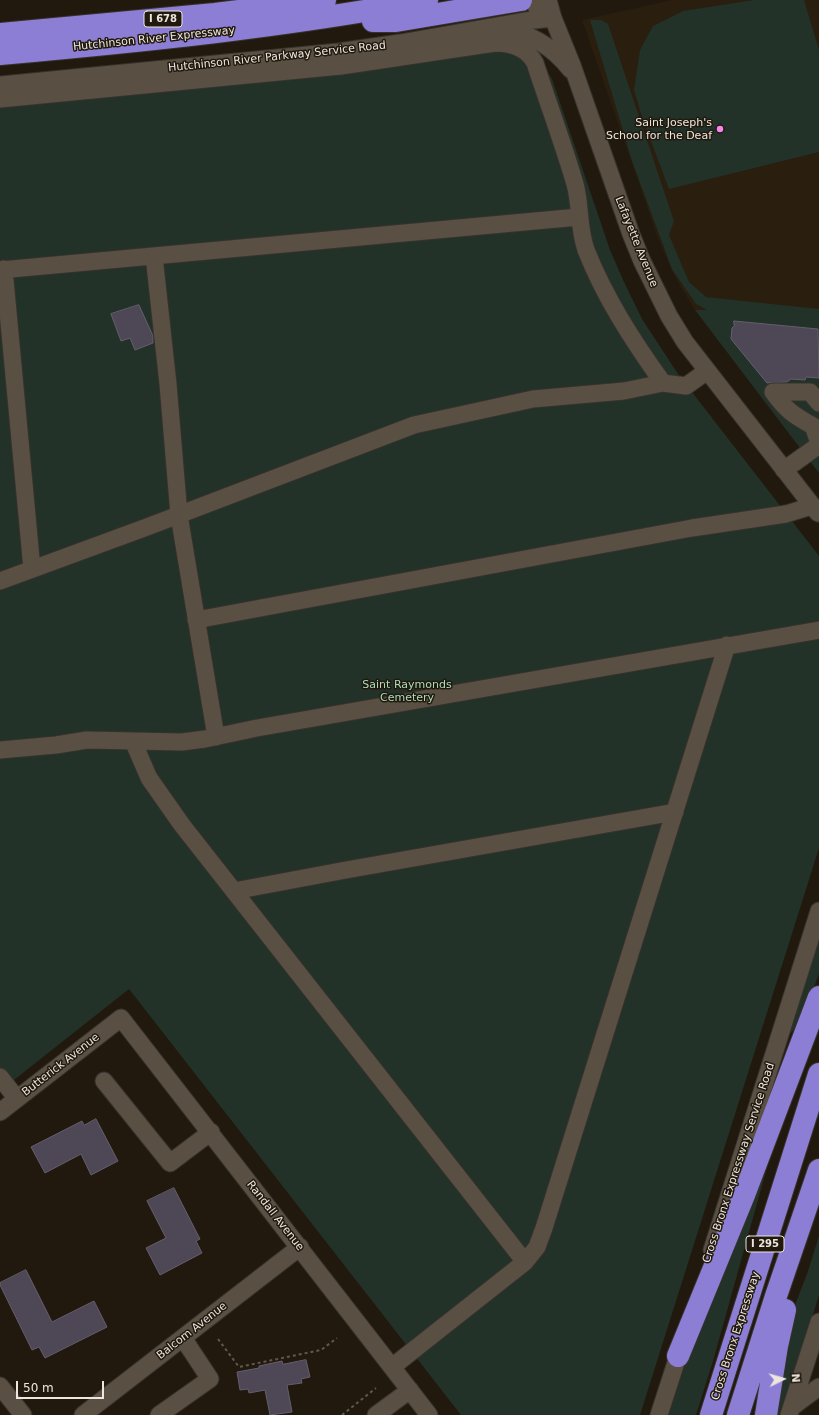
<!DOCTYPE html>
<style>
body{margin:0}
#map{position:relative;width:819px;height:1415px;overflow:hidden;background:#21190e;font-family:"DejaVu Sans",sans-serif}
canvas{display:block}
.north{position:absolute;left:763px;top:1359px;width:40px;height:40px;-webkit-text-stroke:3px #21190e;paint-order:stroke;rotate:85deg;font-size:11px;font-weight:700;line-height:16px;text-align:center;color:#ece6df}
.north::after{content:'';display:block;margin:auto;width:14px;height:18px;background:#ece6df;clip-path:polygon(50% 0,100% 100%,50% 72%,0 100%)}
.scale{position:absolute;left:16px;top:1381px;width:88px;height:18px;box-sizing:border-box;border:2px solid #ece6df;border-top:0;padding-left:5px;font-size:12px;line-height:14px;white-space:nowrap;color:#ece6df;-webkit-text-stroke:3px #21190e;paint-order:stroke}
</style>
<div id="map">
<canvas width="819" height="1415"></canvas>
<div class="north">N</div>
<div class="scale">50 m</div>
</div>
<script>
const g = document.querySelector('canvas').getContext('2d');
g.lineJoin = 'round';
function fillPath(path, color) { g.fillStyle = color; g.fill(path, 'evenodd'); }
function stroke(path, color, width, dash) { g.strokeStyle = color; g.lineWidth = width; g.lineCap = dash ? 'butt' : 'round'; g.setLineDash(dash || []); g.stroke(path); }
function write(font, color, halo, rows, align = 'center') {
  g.font = font + ' "DejaVu Sans",sans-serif'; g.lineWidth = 3; g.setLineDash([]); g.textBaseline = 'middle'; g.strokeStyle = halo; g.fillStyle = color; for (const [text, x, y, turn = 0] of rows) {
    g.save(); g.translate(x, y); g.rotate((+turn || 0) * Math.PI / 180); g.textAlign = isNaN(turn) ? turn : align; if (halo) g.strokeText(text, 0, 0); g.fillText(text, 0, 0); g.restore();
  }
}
const built = new Path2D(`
 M672 0H819V318L695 310 681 287 672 271 658 238 582 20Z`);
const green = new Path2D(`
 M754 0H804L819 50V152L669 189 643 120 634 90 640 50 653 26 683 11Z
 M590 20H601L608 24 674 221 669 235 689 282 706 297 819 309V473L695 310H707L696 304 672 269 632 161Z
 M484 40 541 61 552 79 610 250 624 282 642 319 678 374 819 556V848L640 1415H461L129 989 0 1091V96Z
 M819 935V974L799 1024 787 1037Z
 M780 1121 713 1361 696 1415H668L693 1342Z
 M819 1236V1295L782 1415H772L784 1334 808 1271Z`);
const building = new Path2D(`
 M139 305 153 336V343L135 350 130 338 121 341 111 314Z
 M734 321 818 329 819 378 806 377 805 380 791 379 787 382 767 383 731 339 732 328 734 326Z
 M96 1119 118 1161 91 1175 81 1154 45 1173 31 1147 82 1121 84 1125Z
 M174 1188 200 1239 196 1241 202 1253 160 1275 146 1248 166 1238 147 1201Z
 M26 1270 52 1322 94 1301 107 1327 45 1358 39 1347 32 1350 0 1285V1283Z
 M306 1360 310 1377 301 1379 302 1383 287 1385 292 1412 270 1415 265 1390 249 1393 248 1389 240 1390 237 1372 259 1368V1366L282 1361 283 1364Z`);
const path = new Path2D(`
 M218 1339 239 1367 316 1351 321 1350 337 1338
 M342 1415 376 1388`);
const minor = new Path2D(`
 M534 0 541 19
 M548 0 553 18 572 65 631 234 642 261 669 316 685 342 818 513
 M500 29C529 32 553 47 571 70
 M0 85 338 52 400 43 525 21 553 18
 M0 99 341 66 495 43C512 43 527 48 535 63 548 103 563 143 575 184 581 206 578 227 586 250 605 298 633 341 663 383
 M154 256 168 384 179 515 216 737
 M4 269 32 569
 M0 270 579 217
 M819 403 810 392H773C786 410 793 415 813 426L819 443
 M784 470 819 445
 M0 581 147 527 414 425 533 399 624 391 663 383 686 386 707 371
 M196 620 692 528 786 514 812 506
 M133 741 149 778 182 825 525 1262
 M0 750 56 745 87 740 182 742 205 739 257 728 819 630
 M234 891 346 870 675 812
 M0 1077 17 1099
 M104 1081 170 1163 211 1132
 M0 1112 121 1018 429 1415
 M712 1250 819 911
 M392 1367 525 1262 537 1247 544 1228 727 645
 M0 1386 23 1415
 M792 1407 819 1387
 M83 1415 300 1247
 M159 1415 210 1379 183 1338
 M376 1415 410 1390
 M659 1415 682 1344
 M789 1415 819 1322`);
const highway = new Path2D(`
 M373 21H396L521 0
 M0 34 215 14 325 0
 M0 54C144 41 284 27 427 0
 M678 1356 744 1195 819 997
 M711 1415 819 1074
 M738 1415 776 1296 819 1170
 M766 1415 777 1346 785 1310`);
const markers = [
 [720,129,4,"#f688ed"]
];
const shields = [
 [163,19,38],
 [765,1244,38]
];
const shieldNames = [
 ["I 678",163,19],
 ["I 295",765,1244]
];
const streetNames = [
 ["Hutchinson River Expressway",154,39,-6],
 ["Hutchinson River Parkway Service Road",277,57,-6],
 ["Lafayette Avenue",636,242,68],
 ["Butterick Avenue",61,1065,-38],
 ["Cross Bronx Expressway Service Road",739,1163,-72],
 ["Randall Avenue",275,1216,52],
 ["Balcom Avenue",192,1331,-38],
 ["Cross Bronx Expressway",736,1336,-72]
];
const poiNames = [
 ["Saint Joseph's",712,123],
 ["School for the Deaf",712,136]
];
const parkNames = [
 ["Saint Raymonds",407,685],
 ["Cemetery",407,698]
];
fillPath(built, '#2a1e0e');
fillPath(green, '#223228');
fillPath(building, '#4e4755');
stroke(building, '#655e6d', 1);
stroke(minor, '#37322d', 19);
stroke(highway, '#37322d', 24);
stroke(path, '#5f584e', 2, [3, 3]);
stroke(minor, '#595043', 17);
stroke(highway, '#8d7ed5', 22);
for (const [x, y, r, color] of markers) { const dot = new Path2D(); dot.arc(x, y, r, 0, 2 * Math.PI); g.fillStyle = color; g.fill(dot); stroke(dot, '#21190e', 1.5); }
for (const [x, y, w] of shields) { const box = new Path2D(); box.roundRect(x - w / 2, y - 8, w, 16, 3); g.fillStyle = '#21190e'; g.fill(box); stroke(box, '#ece6df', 1); }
write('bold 10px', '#ece6df', null, shieldNames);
write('11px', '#ece6df', '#21190e', streetNames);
write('11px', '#ece6df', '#21190e', poiNames, 'right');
write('11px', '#a9dcbb', '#21190e', parkNames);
</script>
